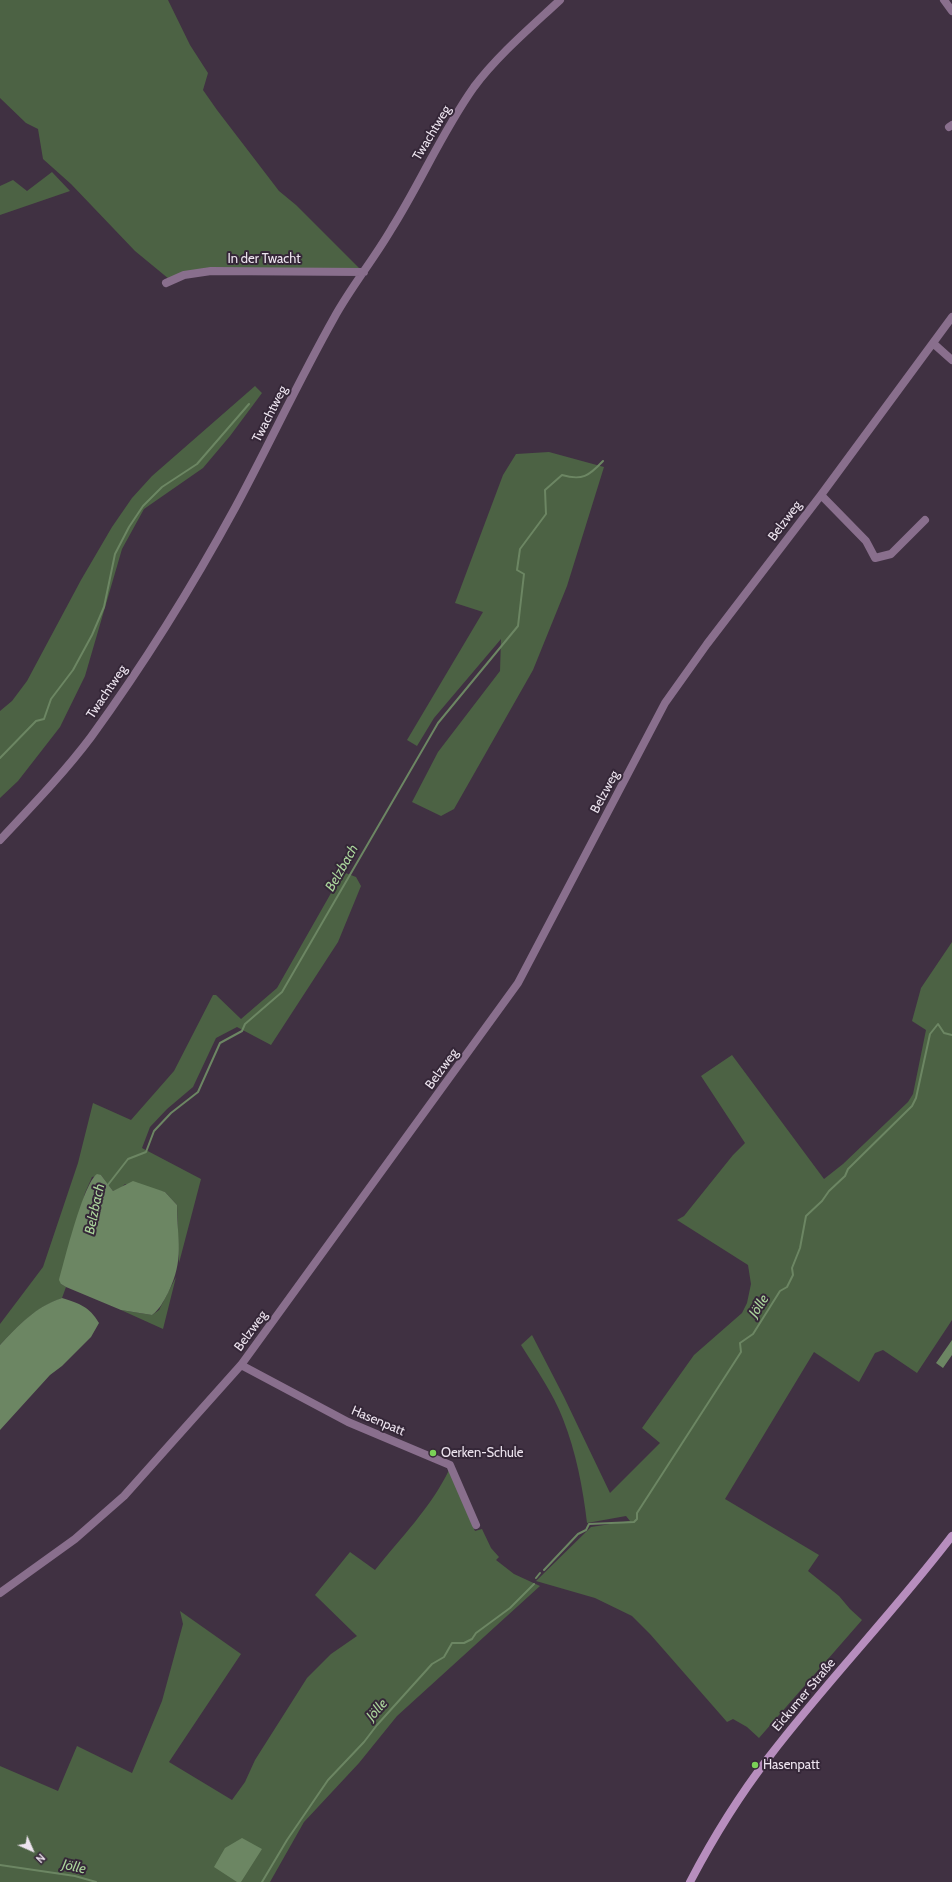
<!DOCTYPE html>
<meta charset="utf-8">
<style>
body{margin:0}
#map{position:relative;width:952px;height:1882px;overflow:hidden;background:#403142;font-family:Cabin,sans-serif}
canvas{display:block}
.north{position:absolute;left:12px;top:1830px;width:40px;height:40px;-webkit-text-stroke:3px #352738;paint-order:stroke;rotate:135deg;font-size:11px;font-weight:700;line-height:16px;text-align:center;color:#ede4ef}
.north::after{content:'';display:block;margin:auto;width:14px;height:18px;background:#ede4ef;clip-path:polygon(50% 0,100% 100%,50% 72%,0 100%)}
</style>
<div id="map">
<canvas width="952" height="1882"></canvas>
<div class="north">N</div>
</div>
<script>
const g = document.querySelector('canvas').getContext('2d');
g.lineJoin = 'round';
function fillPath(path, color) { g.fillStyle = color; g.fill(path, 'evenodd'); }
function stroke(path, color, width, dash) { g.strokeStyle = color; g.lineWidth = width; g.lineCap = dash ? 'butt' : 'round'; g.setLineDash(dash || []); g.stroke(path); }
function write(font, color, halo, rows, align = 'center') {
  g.font = font + ' Cabin,sans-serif'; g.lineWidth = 4; g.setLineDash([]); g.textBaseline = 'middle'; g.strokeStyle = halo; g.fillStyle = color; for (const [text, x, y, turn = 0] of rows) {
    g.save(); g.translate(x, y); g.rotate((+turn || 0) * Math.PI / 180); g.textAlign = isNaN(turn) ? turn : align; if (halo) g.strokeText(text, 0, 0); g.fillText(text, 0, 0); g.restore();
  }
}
const green = new Path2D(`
 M0 0H168L190 45 208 73 203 90 217 110 279 191 296 205 359 268H211L169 279 135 251 71 184 43 159 38 129 26 123 0 98Z
 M52 172 70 191 0 215V186L13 180 27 191Z
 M255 386 262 393 230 436 203 468 144 509 122 549 85 676 60 727 18 781 0 798V711L12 701 27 681 81 580 112 527 132 498 152 476Z
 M549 452 604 467 567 586 533 670 454 809 441 816 412 802 438 752 500 671 501 639 434 718 417 746 407 740 483 612 455 603 503 475 516 454Z
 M343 872 356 877 361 886 338 942 271 1045 237 1027 216 1038 193 1087 167 1109 150 1127 142 1148 201 1179 179 1263 177 1205 165 1192 125 1184 121 1188 113 1191 101 1175 92 1177 85 1193 61 1284 66 1287 62 1298C35 1308 20 1324 0 1345V1324L43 1267 78 1163 93 1103 131 1120 174 1071 213 995H216L241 1019 277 988Z
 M952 942V1320L917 1373 883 1350 875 1353 859 1382 814 1352 725 1499 819 1555 808 1571 839 1596 850 1609 862 1620 759 1738 747 1727 733 1719 727 1722 650 1634 632 1616 595 1598 536 1581 591 1527 630 1521 626 1516 587 1523C583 1488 576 1452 563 1419 553 1393 536 1369 521 1345L532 1335 564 1397 610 1493 660 1443 642 1428 694 1355 742 1313 747 1303 751 1284 748 1265 677 1220 684 1216 733 1155 745 1143 701 1076 732 1055 824 1179 843 1164 908 1102 913 1094 926 1030 912 1021 921 988Z
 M176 1277 163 1329 121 1310 152 1315 159 1310Z
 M449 1470 475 1531 482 1529 491 1548 499 1557 496 1560 514 1574 540 1586 397 1716 359 1763 304 1822 270 1882H0V1766L58 1791 77 1746 132 1773 162 1701 183 1624 180 1611 241 1654 169 1762 232 1800 245 1782 255 1760 307 1678 331 1654 357 1636 315 1595 350 1552 375 1570C400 1539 432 1506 449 1470Z`);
const water = new Path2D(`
 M97 1174 101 1175 113 1191 133 1181 165 1192 177 1205C177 1241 185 1258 168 1293 163 1302 160 1309 152 1315L121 1310 66 1287 61 1284 59 1280C65 1259 83 1184 97 1174Z
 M62 1298C80 1304 89 1306 99 1323L91 1337 62 1366 50 1375 0 1430V1345C19 1325 35 1307 62 1298Z
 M952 1340V1355L943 1368 936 1363Z
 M242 1838 262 1849 241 1882H237L214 1867 225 1848Z`);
const stream = new Path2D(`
 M0 758 36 721 44 719 51 699 73 670 92 635 104 607 115 554 129 527 143 506 162 487 197 464 249 404
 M107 1186 128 1159 146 1152 154 1131 171 1113 198 1092 220 1043 242 1031 245 1024 282 992 438 723 518 626 524 574 517 570 520 549 546 514 545 490 562 475C582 481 589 476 603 461
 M544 1570 578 1534 586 1530 589 1524 634 1522 637 1519V1513L741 1352 740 1343 753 1334 780 1291 787 1287 793 1275 792 1268 800 1248 806 1216 822 1201 829 1191 845 1176 848 1169 912 1106 916 1098 930 1034 938 1024 944 1033 952 1035
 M536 1578 540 1573
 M0 1865 75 1876 96 1882
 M262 1882 287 1840 328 1780 364 1742 377 1725 432 1664 444 1657 452 1643H464L472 1639 476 1633 510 1608 534 1584`);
const street = new Path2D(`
 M944 0 952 11
 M949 127 952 125
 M166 283 184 275 211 271 364 272
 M934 344 952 360
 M821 495 866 541 875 558 891 554 925 520
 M0 840C31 807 64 773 91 737 144 664 192 587 235 508 269 445 299 380 334 318 351 287 374 259 392 228 421 182 442 132 474 87 498 55 530 28 560 0
 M241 1365 348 1422 450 1465 476 1525
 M0 1593 75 1539 124 1496 241 1365 518 983 665 703 707 644 821 495 952 317`);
const secondary = new Path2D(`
 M690 1882C713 1838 739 1796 769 1757 827 1681 894 1612 952 1536`);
const markers = [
 [433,1453,4,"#7ad157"],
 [755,1765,4,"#7ad157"]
];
const streetNames = [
 ["Twachtweg",432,133,-59],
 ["In der Twacht",264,259],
 ["Twachtweg",270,414,-63],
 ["Belzweg",785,521,-53],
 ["Twachtweg",107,692,-56],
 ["Belzweg",605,792,-62],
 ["Belzweg",442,1069,-54],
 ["Belzweg",251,1331,-54],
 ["Hasenpatt",378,1421,23],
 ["Eickumer Straße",804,1695,-50]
];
const poiNames = [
 ["Oerken-Schule",441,1453],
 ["Hasenpatt",763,1765]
];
const waterNames = [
 ["Belzbach",342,868,-60],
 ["Belzbach",95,1209,-78],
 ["Jölle",759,1306,-57],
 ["Jölle",377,1710,-48],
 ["Jölle",74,1867,12]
];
fillPath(green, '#4c6244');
fillPath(water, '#6c8663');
stroke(stream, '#6c8663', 2);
stroke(street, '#896f8d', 8);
stroke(secondary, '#b78ebe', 8);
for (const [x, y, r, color] of markers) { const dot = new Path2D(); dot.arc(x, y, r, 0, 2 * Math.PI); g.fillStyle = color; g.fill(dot); stroke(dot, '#352738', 1.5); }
write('13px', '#ede4ef', '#352738', streetNames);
write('13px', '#ede4ef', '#352738', poiNames, 'left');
write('italic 14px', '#aad49b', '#352738', waterNames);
</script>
